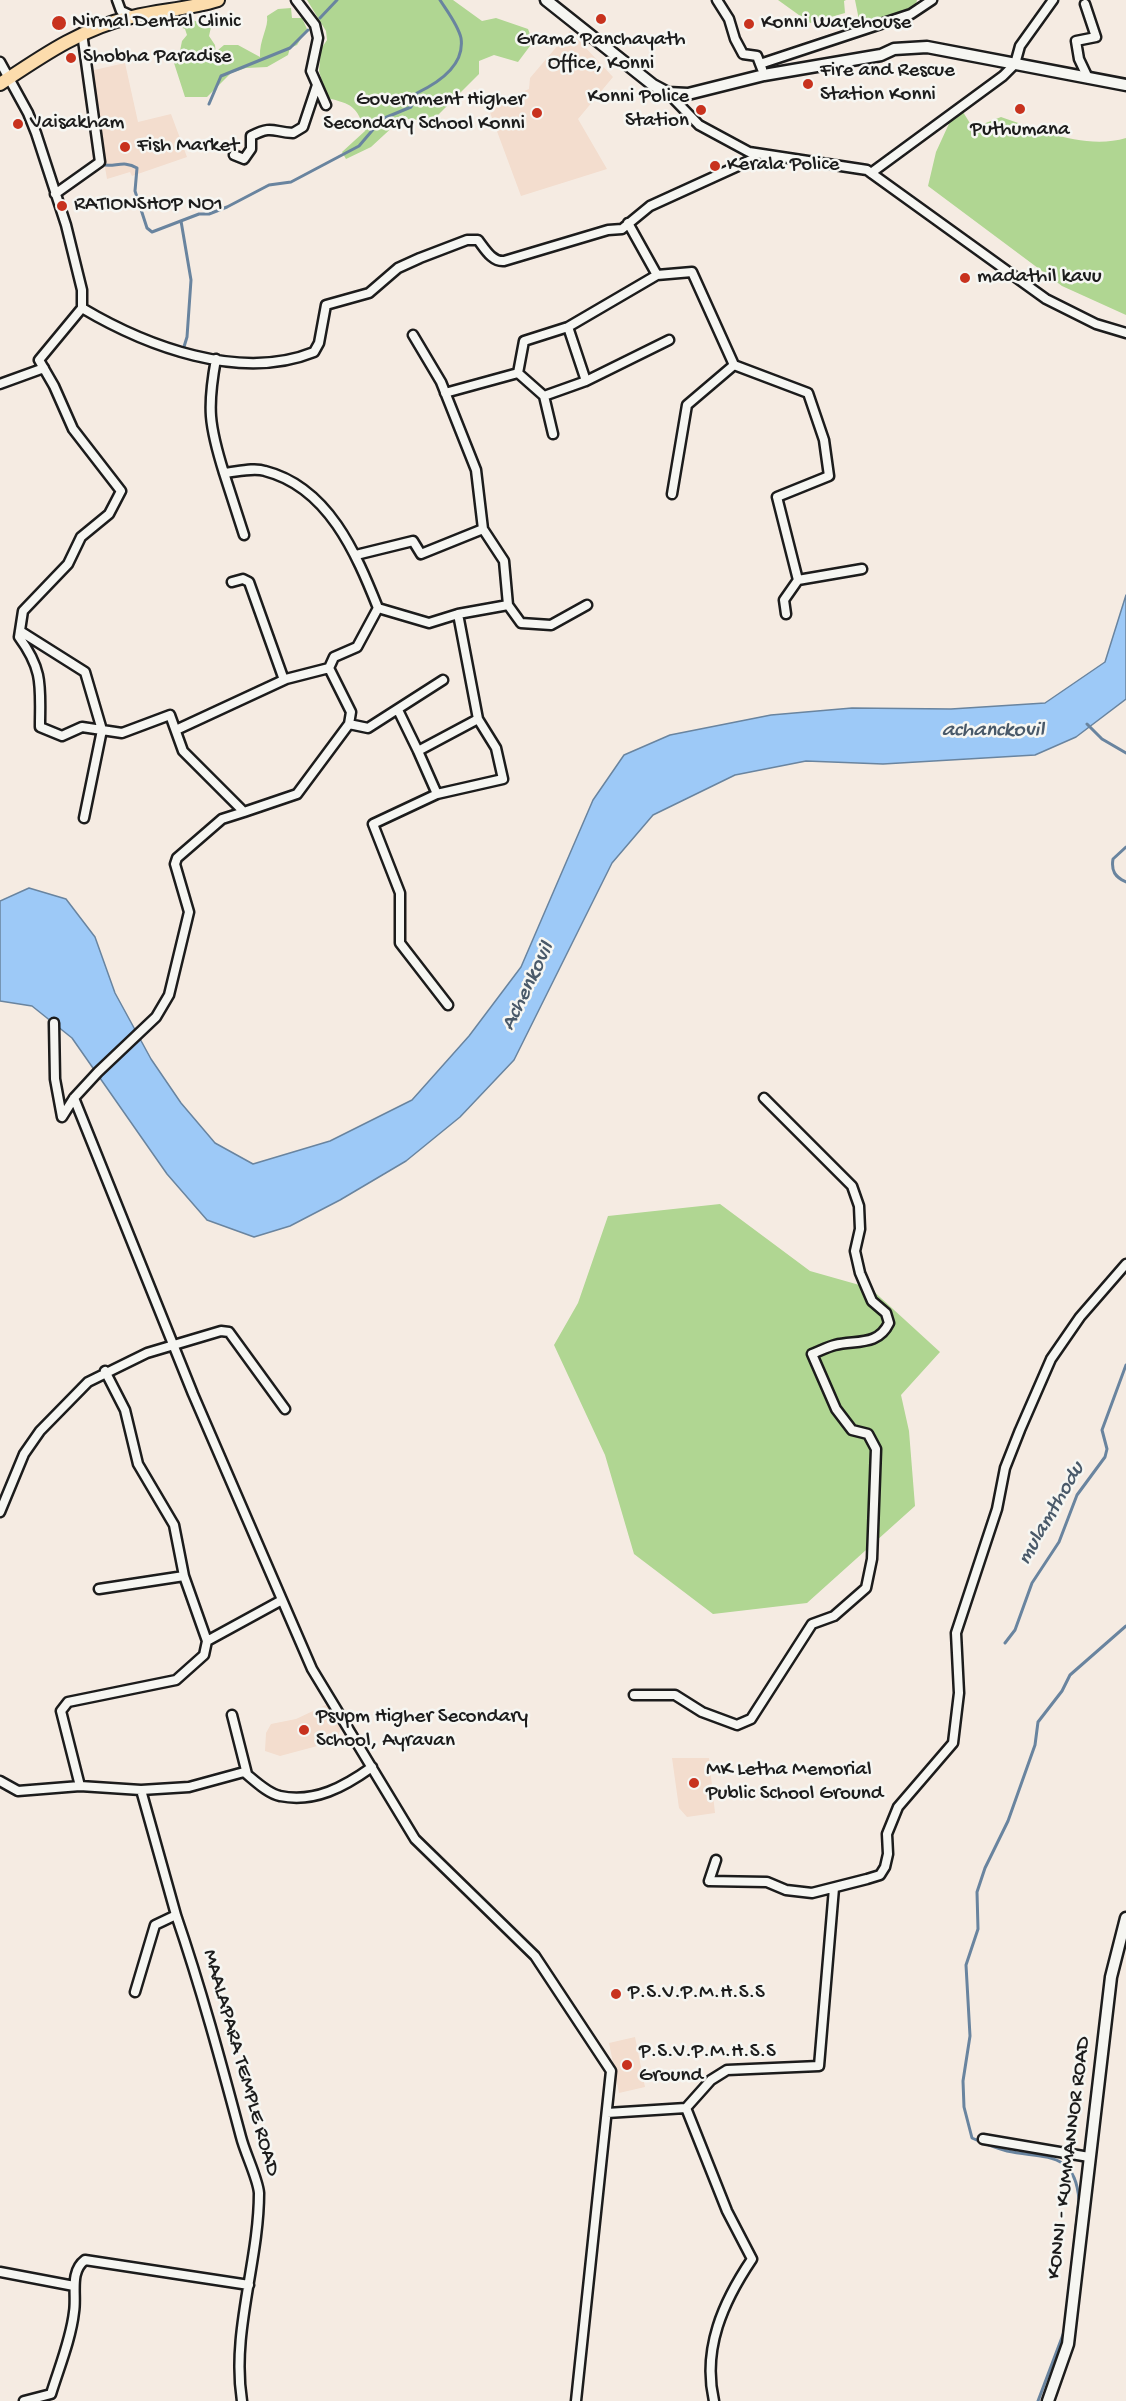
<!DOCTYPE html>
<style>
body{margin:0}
canvas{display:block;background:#f5ebe2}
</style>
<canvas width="1126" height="2401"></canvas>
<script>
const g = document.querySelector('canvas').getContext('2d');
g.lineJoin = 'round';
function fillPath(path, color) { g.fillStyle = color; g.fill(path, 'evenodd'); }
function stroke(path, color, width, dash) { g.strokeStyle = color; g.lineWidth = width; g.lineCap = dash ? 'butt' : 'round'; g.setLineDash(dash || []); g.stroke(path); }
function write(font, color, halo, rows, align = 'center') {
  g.font = font + ' "Gochi Hand",sans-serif'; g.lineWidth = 5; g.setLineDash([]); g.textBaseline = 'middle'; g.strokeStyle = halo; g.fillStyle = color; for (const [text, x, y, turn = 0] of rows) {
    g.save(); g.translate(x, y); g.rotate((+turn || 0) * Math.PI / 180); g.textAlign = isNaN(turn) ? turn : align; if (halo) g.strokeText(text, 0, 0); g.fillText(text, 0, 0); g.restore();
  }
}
const built = new Path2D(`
 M570 31 613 77 578 119 607 169 521 196 488 107 529 89 530 78Z
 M125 63 138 122 171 114 187 157 132 176 130 172 107 179 96 116 100 113 90 71Z
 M330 1703 342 1727 337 1738 321 1745 280 1756 265 1751 266 1733 271 1724 296 1719Z
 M672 1758H709L715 1813 687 1817 679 1808Z
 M635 2037 645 2087 619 2093 609 2043Z`);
const green = new Path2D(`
 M307 0H453L482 21 496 18 528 29 533 42 518 62 494 55 479 61V74L432 121 408 119 397 123 371 147 346 159 342 152 365 131C357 106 352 104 327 98L319 71 321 49 327 40 326 31Z
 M778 0H846L844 1 845 13 810 23Z
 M855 0H917L915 7 904 16 860 25Z
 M291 8 292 18H302L307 29 297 45 290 48 288 55 267 67 246 68 231 73 207 97H185L174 63 178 61 182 41 187 35 185 29 177 26 173 18 187 11 190 19 211 27 209 36 215 45 217 64 218 50 224 45H238L260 57C259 40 269 27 267 16L278 9Z
 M958 104 973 128 1001 117C1039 130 1086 150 1126 138V315L1062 286 928 186 936 152Z
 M720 1204 810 1271 870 1288 940 1352 901 1395 909 1431 915 1506 807 1603 713 1614 634 1554 605 1455 554 1345 578 1303 608 1216Z`);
const water = new Path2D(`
 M1126 595V699L1076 737 1035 755 883 764 806 761 735 775 653 815 612 863 514 1060 460 1117 406 1161 340 1200 290 1226 254 1237 207 1220 167 1174 72 1038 32 1006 0 1001V901L29 888 66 899 95 937 115 993 151 1059 181 1103 215 1143 253 1164 330 1141 412 1100 469 1036 521 967 593 800 624 755 670 735 771 715 852 708 951 709 1045 703 1105 662Z`);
const stream = new Path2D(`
 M320 18 337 0
 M209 104 221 76 290 48 308 30
 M100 164C113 169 123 159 137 168L135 191 147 228 152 232 199 214H209L227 207 269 185 291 182 359 146 382 119 411 107 417 93C438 83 465 65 461 38 458 25 447 11 440 0
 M181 221 191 280 187 337 183 350
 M1087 724 1102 739 1126 753
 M1126 847 1113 859C1111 871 1115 877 1126 882
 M1005 1643 1015 1630 1032 1583 1059 1542 1077 1495 1105 1457 1107 1449 1102 1430 1126 1365
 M1068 2302 1079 2200C1075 2150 1045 2159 1007 2151 995 2148 983 2143 972 2138L964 2107 963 2081 970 2036 966 1965 978 1929 977 1892 985 1868 1008 1821 1035 1745 1038 1722 1062 1691 1070 1675 1126 1626
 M1038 2401 1064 2332 1067 2314`);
const street = new Path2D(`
 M117 0 121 11 132 16
 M296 0 315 25 318 38 311 71 326 105
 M717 0 729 19 735 39 743 54 757 56 762 69
 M1085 4 1096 37 1076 41 1079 59 1088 78
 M0 62 28 113 36 133 66 225 82 290V308L39 360 54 386 73 429 121 491 109 514 81 537 68 564 23 611 19 637C44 671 40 687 40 727L62 736 82 727 122 733 170 715 183 751 244 812 222 819 177 858 175 864 189 912 169 995 156 1017 98 1072 74 1098 62 1117 55 1079 54 1023
 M760 64 911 14 932 0
 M668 93 699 125 749 152 867 170 1046 299 1096 324 1126 333
 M234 155 244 159 251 149V136C273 125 272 132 293 133L303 127 317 85
 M871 173 1003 76 1015 64 1020 46 1053 0
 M55 194 100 162 82 33
 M657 275 692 272 734 365 687 405 672 494
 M82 308C146 346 240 382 314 352L319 343 326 305 369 293 398 268 420 258 467 240H478C485 249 492 262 504 261L608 230 622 229 650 206 751 160
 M568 327 586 381 669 340
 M413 335 441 382 476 470 483 529 504 561 508 605
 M734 365 808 393 824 440 829 476 777 497 798 580 784 600 786 614
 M518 373 544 396 586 381
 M0 384 44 368
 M445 393 518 373 524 341 568 327 657 275 628 223
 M544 396 553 434
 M224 473 244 535
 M356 555 413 541 421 554 483 529
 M798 580 862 569
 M232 582 243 579 249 582 284 680
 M378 608 429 623 458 614 478 719 418 751 398 710
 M458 614 508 605 521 623 551 625 587 605
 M20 631 85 672 102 730 84 818
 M349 724 368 728 443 680
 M176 730 286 679 329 668 334 657 357 647 378 608C356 553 328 487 265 471 254 467 236 472 224 473 209 425 207 408 216 359
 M418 751 437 794 503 779 496 748 478 719
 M437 794 373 824 400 893V943L448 1005
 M244 812 297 794 349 724 351 712 329 668
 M74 1098 193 1394 312 1669 415 1839 535 1956 611 2071 576 2401
 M0 1512 24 1454 40 1431 88 1382 147 1353 221 1331 229 1332 285 1409
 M99 1589 184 1576 174 1525 138 1464 125 1410 105 1371
 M207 1641 282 1600
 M634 1695H675L702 1712 737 1725 751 1719 812 1624 834 1616 866 1588 872 1559 876 1449 868 1434 852 1430 836 1409 812 1354C820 1351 827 1347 835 1345 857 1340 878 1346 889 1323L886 1313 872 1301 860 1273 855 1251 860 1229 859 1206 852 1186 764 1098
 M232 1715 247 1774
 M0 1781 18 1791 80 1786 61 1711 68 1702 176 1680 204 1655 207 1641 184 1576
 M80 1786 141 1790 189 1787 244 1772C254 1780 268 1794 280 1796 315 1803 344 1787 372 1767
 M716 1860 709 1881 767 1882 786 1890 812 1893 867 1879 880 1875 885 1867 888 1854 887 1834 898 1807 953 1743 959 1693 956 1633 997 1509 1005 1468 1020 1430 1051 1359 1080 1317 1126 1264
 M176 1915C201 1988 221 2062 241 2137 245 2153 258 2179 259 2193 259 2262 231 2332 242 2401
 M135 1992 155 1925 176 1915 141 1790
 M686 2108 711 2080 727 2070 819 2066 834 1888
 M607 2113 686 2108 727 2211 752 2259C723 2302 702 2349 714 2401
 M983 2139 1089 2157
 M0 2272 74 2286
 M24 2401 51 2394C59 2368 71 2339 74 2312 77 2295 69 2272 85 2260L249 2285`);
const secondary = new Path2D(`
 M546 0 653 85 668 93 688 94 764 75 881 55 894 49 927 47 1126 85
 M1048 2401 1068 2344 1111 1977 1126 1918`);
const primary = new Path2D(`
 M0 84C42 56 82 28 132 17 161 10 189 9 218 0`);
const markers = [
 [601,19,6,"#c8321e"],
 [59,23,8,"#c8321e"],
 [749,24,6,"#c8321e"],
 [71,58,6,"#c8321e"],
 [808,84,6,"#c8321e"],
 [1020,109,6,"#c8321e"],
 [701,110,6,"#c8321e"],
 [537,113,6,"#c8321e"],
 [18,124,6,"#c8321e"],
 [125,147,6,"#c8321e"],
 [715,166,6,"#c8321e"],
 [62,206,6,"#c8321e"],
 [965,278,6,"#c8321e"],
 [304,1730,6,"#c8321e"],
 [694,1783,6,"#c8321e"],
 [616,1994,6,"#c8321e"],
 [627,2065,6,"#c8321e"]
];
const poiNames = [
 ["Nirmal Dental Clinic",72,23],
 ["Konni Warehouse",761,24],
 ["Grama Panchayath",601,41,"center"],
 ["Office, Konni",601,65,"center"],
 ["Shobha Paradise",83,58],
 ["Fire and Rescue",820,72],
 ["Station Konni",820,96],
 ["Konni Police",689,98,"right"],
 ["Station",689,122,"right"],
 ["Government Higher",525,101,"right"],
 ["Secondary School Konni",525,125,"right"],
 ["Vaisakham",30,124],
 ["Puthumana",1020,131,"center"],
 ["Fish Market",137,147],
 ["Kerala Police",727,166],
 ["RATIONSHOP NO1",74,206],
 ["madathil kavu",977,278],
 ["Psvpm Higher Secondary",316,1718],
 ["School, Ayravan",316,1742],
 ["MK Letha Memorial",706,1771],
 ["Public School Ground",706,1795],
 ["P.S.V.P.M.H.S.S",628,1994],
 ["P.S.V.P.M.H.S.S",639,2053],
 ["Ground",639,2077]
];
const streetNames = [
 ["MAALAPARA TEMPLE ROAD",240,2063,74],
 ["KONNI - KUMMANNOR ROAD",1070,2158,-83]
];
const waterNames = [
 ["achanckovil",993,732],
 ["Achenkovil",529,987,-64],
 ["mulamthodu",1052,1514,-60]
];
fillPath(built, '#f3ddce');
fillPath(green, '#b0d692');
fillPath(water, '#9dc9f7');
stroke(water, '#69849f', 1.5);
stroke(stream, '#69849f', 3);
stroke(street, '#1c1c1c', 13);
stroke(secondary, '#1c1c1c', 15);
stroke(primary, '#1c1c1c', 16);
stroke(street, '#f6f6f2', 8);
stroke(secondary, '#f6f6f2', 10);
stroke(primary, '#fcdcac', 12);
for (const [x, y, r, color] of markers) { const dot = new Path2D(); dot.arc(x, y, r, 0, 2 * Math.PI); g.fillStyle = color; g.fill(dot); stroke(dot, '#f6f6f2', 2); }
write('21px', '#1c1c1c', '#f6f6f2', poiNames, 'left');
write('21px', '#1c1c1c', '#f6f6f2', streetNames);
write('italic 22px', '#495969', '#f6f6f2', waterNames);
</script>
